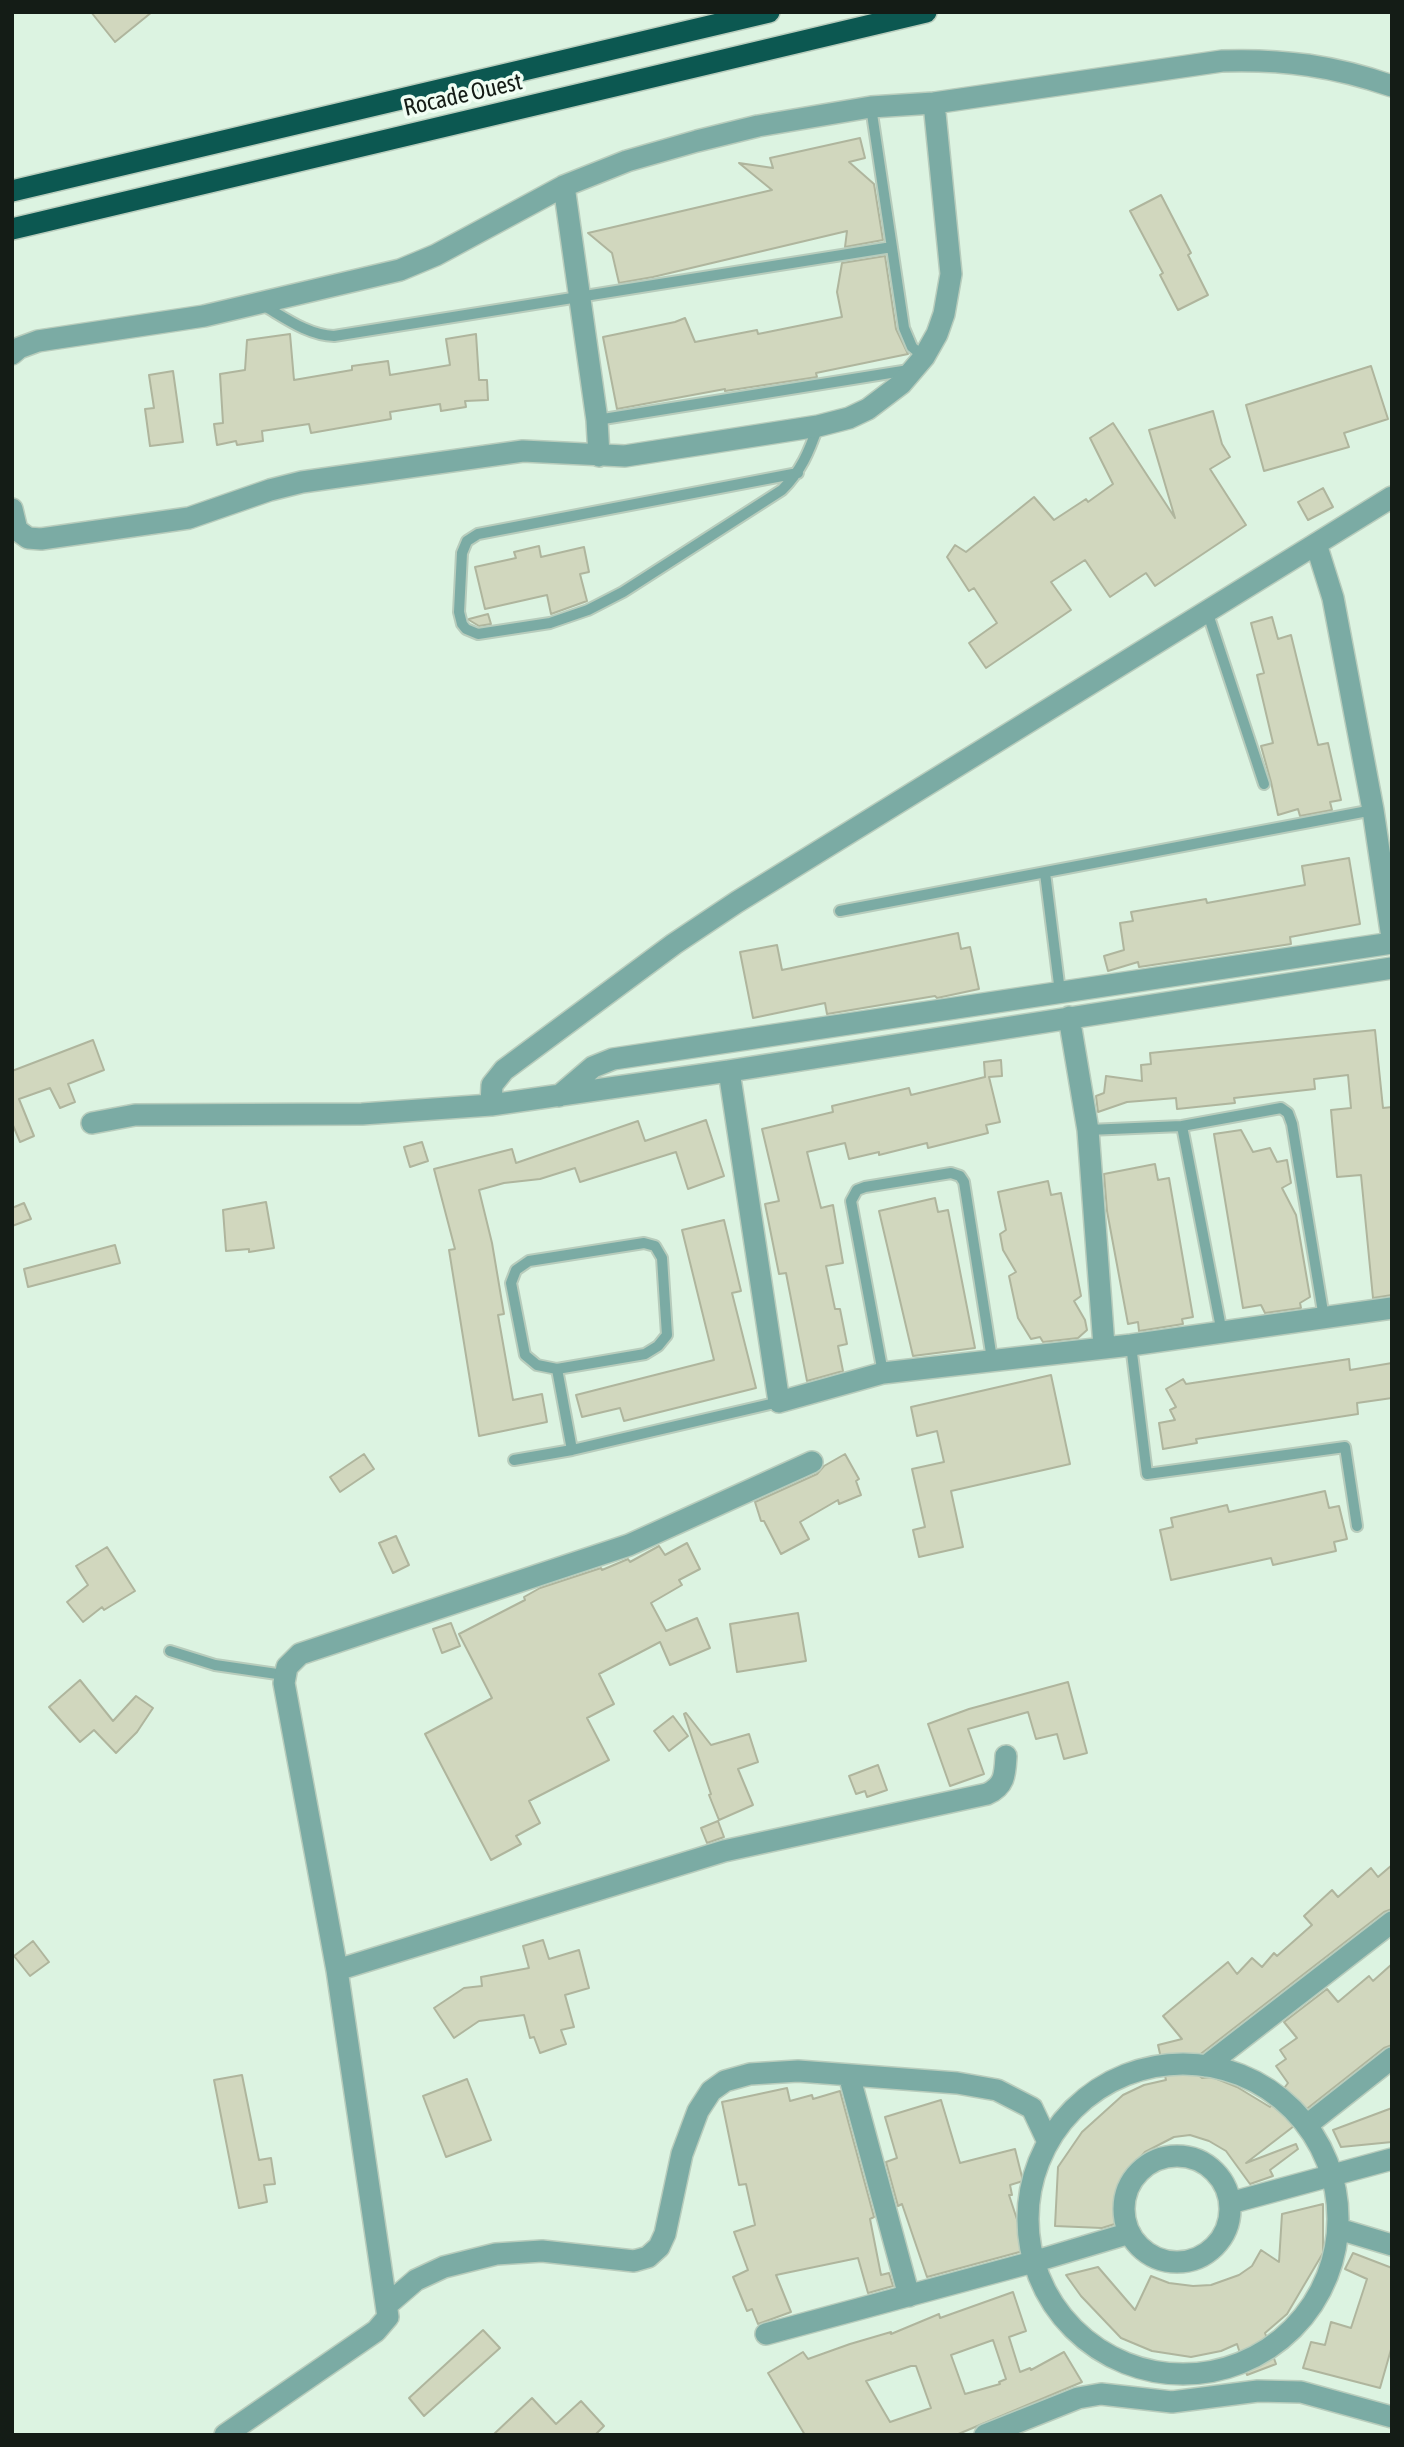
<!DOCTYPE html>
<style>
body{margin:0}
#map{position:relative;width:1404px;height:2447px;overflow:hidden;background:#dcf3e1;font-family:"Asap Condensed",sans-serif}
canvas{display:block}
.frame{position:absolute;inset:0;border:14px solid #141c16;pointer-events:none}
</style>
<div id="map">
<canvas width="1404" height="2447"></canvas>
<div class="frame"></div>
</div>
<script>
const g = document.querySelector('canvas').getContext('2d');
g.lineJoin = 'round';
function fillPath(path, color) { g.fillStyle = color; g.fill(path, 'evenodd'); }
function stroke(path, color, width, dash) { g.strokeStyle = color; g.lineWidth = width; g.lineCap = dash ? 'butt' : 'round'; g.setLineDash(dash || []); g.stroke(path); }
function write(font, color, halo, rows, align = 'center') {
  g.font = font + ' "Asap Condensed",sans-serif'; g.lineWidth = 7; g.setLineDash([]); g.textBaseline = 'middle'; g.strokeStyle = halo; g.fillStyle = color; for (const [text, x, y, turn = 0] of rows) {
    g.save(); g.translate(x, y); g.rotate((+turn || 0) * Math.PI / 180); g.textAlign = isNaN(turn) ? turn : align; if (halo) g.strokeText(text, 0, 0); g.fillText(text, 0, 0); g.restore();
  }
}
const building = new Path2D(`
 M91 12H152L115 42Z
 M860 138 865 158 849 162 874 184 883 240 845 247 847 231 653 277 619 283 612 253 588 233 772 190 739 163 773 168 770 158Z
 M1161 195 1191 253 1188 255 1208 295 1178 310 1160 275 1163 273 1130 211Z
 M885 256 896 329 908 354 816 373 817 377 725 391V389L617 409 603 337 675 322 685 318 695 342 757 330 758 334 842 317 837 292 842 263Z
 M290 334 294 380 352 370V366L388 361 390 375 450 365 446 339 476 334 479 380H487L488 400 465 401 466 407 441 411 440 404 390 412 391 419 311 433 309 424 262 431 263 441 237 445 236 441 217 445 214 424 223 423 220 374 245 370 247 340Z
 M1371 366 1388 419 1344 433 1349 447 1264 471 1246 405Z
 M173 371 183 442 150 446 145 409 154 408 149 375Z
 M1213 411 1222 444 1230 457 1210 469 1246 525 1155 586 1146 573 1110 597 1085 560 1051 582 1071 610 986 668 969 643 997 623 974 588 969 591 947 557 955 545 966 552 1034 497 1054 520 1086 499 1088 502 1113 484 1090 438 1113 423 1175 518 1149 430Z
 M1323 488 1333 507 1308 520 1298 502Z
 M539 546 541 557 584 547 589 572 580 574 587 601 551 614 547 595 485 609 475 567 516 558 514 552Z
 M488 614 491 624 479 626 469 620V619Z
 M1272 617 1278 639 1291 635 1318 745 1328 743 1341 800 1330 802 1332 810 1300 816 1298 809 1278 815 1271 782 1261 746 1273 743 1257 675 1264 673 1251 623Z
 M1349 858 1360 924 1290 937 1291 944 1139 967 1138 962 1108 971 1104 956 1124 950 1120 923 1133 921 1131 912 1206 899 1207 903 1305 885 1302 866Z
 M958 933 961 949 970 947 979 989 937 998 935 996 827 1014 825 1003 753 1018 740 952 777 945 782 970Z
 M1375 1030 1383 1108 1392 1107V1295L1373 1298 1361 1175 1337 1177 1331 1110 1351 1108 1348 1075 1314 1079 1315 1089 1234 1098 1235 1103 1177 1109 1176 1098 1127 1102 1098 1112 1096 1096 1104 1093 1106 1076 1142 1081 1141 1065 1151 1064 1150 1053Z
 M93 1040 104 1070 68 1084 75 1102 60 1108 50 1088 19 1099 34 1136 20 1142 12 1123V1071Z
 M1001 1060 1002 1076 989 1077 1000 1122 986 1125 988 1133 928 1148 927 1143 879 1155V1152L849 1159 845 1143 807 1152 821 1208 833 1205 843 1263 826 1266 835 1309H840L847 1344 838 1346 843 1371 807 1381 786 1273 779 1274 765 1204 779 1201 762 1129 833 1112 832 1106 909 1088 911 1095 985 1077 984 1062Z
 M706 1120 724 1176 688 1189 676 1152 580 1182 575 1168 540 1179 504 1183 479 1190 492 1243 504 1314 498 1315 513 1400 542 1394 547 1422 479 1436 449 1250 455 1249 434 1169 512 1149 516 1163 638 1121 645 1141Z
 M1241 1130 1253 1152 1270 1148 1277 1162 1287 1160 1291 1183 1282 1188 1296 1215 1310 1297 1300 1303 1301 1308 1265 1313 1261 1305 1243 1308 1214 1134Z
 M422 1142 428 1161 410 1167 404 1147Z
 M1155 1164 1158 1180 1169 1178 1193 1317 1182 1319 1183 1324 1139 1331 1138 1322 1128 1324 1107 1211 1104 1174Z
 M1048 1181 1051 1195 1061 1193 1081 1296 1074 1301 1085 1320 1087 1330 1078 1338 1043 1342 1040 1337 1031 1339 1018 1318 1009 1276 1016 1272 1003 1250 1000 1234 1006 1230 998 1192Z
 M935 1198 938 1212 948 1210 975 1348 913 1356 879 1211Z
 M266 1202 274 1248 249 1252V1249L226 1251 223 1210Z
 M24 1203 31 1219 12 1226V1208Z
 M724 1220 741 1291 732 1293 756 1388 624 1421 620 1408 582 1417 576 1395 714 1360 682 1230Z
 M115 1245 120 1263 28 1287 24 1269Z
 M1349 1359 1350 1370 1392 1363V1398L1357 1403 1358 1414 1196 1439 1197 1443 1163 1449 1159 1423 1175 1420 1170 1410 1176 1407 1166 1389 1183 1379 1186 1384Z
 M1051 1375 1070 1464 951 1491 963 1547 919 1557 913 1530 925 1527 912 1469 944 1462 937 1431 917 1436 911 1407Z
 M364 1454 374 1469 340 1492 330 1477Z
 M845 1454 859 1479 856 1481 861 1495 839 1504 838 1500 800 1522 809 1539 781 1554 764 1521H761L755 1502 817 1474 824 1466Z
 M1325 1491 1329 1508 1339 1506 1347 1539 1334 1542 1336 1551 1273 1565 1271 1558 1171 1580 1160 1530 1173 1527 1171 1518 1227 1505 1229 1512Z
 M396 1536 409 1565 393 1573 379 1543Z
 M687 1543 700 1569 679 1580 682 1585 651 1603 666 1631 697 1618 710 1648 670 1665 660 1642 599 1674 614 1704 587 1718 609 1760 529 1801 540 1823 516 1836 521 1844 491 1860 425 1734 492 1698 459 1634 525 1600 524 1597 540 1588 601 1568 602 1570 628 1559 630 1562 659 1546 665 1555Z
 M107 1547 135 1591 104 1610 102 1607 83 1622 67 1602 88 1585 76 1566Z
 M798 1613 806 1661 737 1672 730 1624Z
 M451 1623 460 1646 442 1653 433 1629Z
 M80 1680 113 1721 136 1696 153 1708 137 1732 116 1753 94 1730 80 1742 49 1707Z
 M1068 1682 1087 1753 1064 1759 1057 1734 1036 1739 1028 1712 968 1729 984 1774 950 1786 928 1724 969 1709Z
 M686 1713 711 1745 749 1734 758 1762 738 1769 753 1805 719 1820 709 1795 711 1794 684 1714Z
 M673 1716 688 1736 669 1751 654 1731Z
 M878 1765 887 1790 867 1797 865 1791 856 1794 849 1776Z
 M718 1821 724 1837 707 1843 701 1828Z
 M1392 1865V1909L1384 1912 1198 2056 1188 2068 1194 2071 1202 2078 1212 2077 1237 2087 1270 2107 1288 2083 1276 2066 1286 2059 1280 2050 1297 2038 1284 2022 1327 1989 1338 2002 1369 1976 1373 1981 1392 1964V2045L1384 2048 1299 2115 1294 2126 1246 2163 1296 2144 1298 2149 1270 2170 1273 2176 1250 2184 1226 2151 1209 2141 1190 2135 1174 2137 1145 2152 1128 2172 1117 2193 1118 2223 1102 2228 1055 2226 1058 2167 1082 2132 1123 2095 1144 2085 1166 2080 1158 2045 1182 2039 1163 2016 1228 1962 1237 1974 1252 1958 1262 1967 1274 1953 1277 1956 1312 1925 1304 1916 1332 1890 1338 1897 1371 1868 1378 1877Z
 M543 1940 549 1959 579 1950 589 1988 565 1995 574 2027 561 2030 566 2044 540 2053 534 2037 530 2038 524 2015 479 2021 454 2038 434 2008 464 1988 482 1986 481 1977 529 1968 523 1946Z
 M33 1941 49 1962 30 1976 14 1956Z
 M242 2075 259 2160 271 2158 275 2184 264 2185 267 2202 239 2208 214 2080Z
 M467 2079 491 2140 446 2157 423 2096Z
 M787 2088 790 2101 812 2095 813 2099 840 2091 874 2217 870 2219 881 2275 889 2273 893 2286 868 2293 858 2258 776 2275 791 2312 758 2324 752 2309 747 2311 733 2277 748 2270 734 2232 755 2225 746 2184 739 2185 722 2102Z
 M941 2100 960 2163 1015 2149 1023 2181 1010 2185 1012 2195H1009L1027 2250 927 2277 902 2204 898 2206 886 2162 897 2158 885 2117Z
 M1392 2108V2142L1341 2147 1333 2130Z
 M1323 2204V2253L1287 2314 1265 2333 1276 2364 1247 2375 1237 2344 1221 2351 1191 2357 1152 2351 1121 2338 1081 2296 1066 2275 1098 2267 1135 2310 1151 2276 1169 2283 1193 2286 1211 2285 1239 2275 1252 2266 1261 2250 1279 2262 1282 2214Z
 M1353 2253 1392 2268V2346L1380 2388 1303 2368 1311 2342 1325 2345 1331 2322 1351 2328 1367 2279 1345 2269Z
 M1013 2292 1026 2331 1009 2337 1020 2372 1030 2368 1031 2370 1064 2352 1082 2382 956 2435H805L768 2373 803 2352 808 2359 850 2344 891 2332V2334L939 2314 940 2318ZM993 2340 1006 2379 999 2382 1000 2384 965 2394 951 2355ZM911 2366H916L931 2408 890 2422 866 2381Z
 M483 2330 500 2348 424 2416 409 2398Z
 M532 2398 556 2424 581 2401 604 2426 595 2435H493Z`);
const lane = new Path2D(`
 M871 107 904 328 912 347 924 357
 M261 304C284 317 307 335 334 336L892 247
 M597 420 909 370
 M798 473 478 534 467 541 462 553 459 612 462 624 466 629 478 634 550 623 588 610 623 592 782 490C801 471 809 452 818 426
 M1207 611 1264 784
 M1045 873 1060 992
 M840 911 1373 810
 M1182 1126 1222 1333
 M1088 1130 1182 1126 1281 1108 1288 1113 1292 1124 1324 1318
 M644 1243 655 1246 662 1258 667 1335 658 1346 645 1354 557 1369 537 1365 525 1355 511 1283 516 1270 529 1261Z
 M1131 1345 1147 1474 1345 1447 1357 1526
 M557 1369 572 1450
 M883 1373 851 1201 857 1190 865 1187 951 1173 960 1176 964 1182 992 1359
 M514 1460 572 1450 779 1402
 M170 1651 215 1665 284 1675`);
const street = new Path2D(`
 M564 186 597 420 599 456
 M12 354 19 348 38 341 204 316 400 270 436 255 564 186 627 161 697 141 758 126 871 107 934 103 1222 61C1284 59 1334 66 1392 86
 M12 509 17 530 28 538 41 539 189 518 270 490 302 482 523 451 625 456 818 426 849 418 868 409 901 384 924 357 937 334 944 314 951 274 934 103
 M1316 544 1333 598 1373 810 1392 938
 M1069 1017 1088 1130 1104 1346
 M729 1071 779 1402 883 1373 1131 1345 1392 1308
 M559 1096 593 1067 613 1059 1392 943
 M491 1105 492 1085 504 1070 674 944 737 902 1392 497
 M92 1123 135 1115 362 1114 491 1105 729 1071 1392 968
 M337 1970 724 1851 987 1794C1005 1786 1005 1774 1006 1756
 M1028 2219a155 155 0 1 1 310 0a155 155 0 1 1-310 0Z
 M1206 2066 1392 1922
 M849 2075 909 2296
 M1307 2125 1392 2058
 M1124 2209a53 53 0 1 1 106 0a53 53 0 1 1-106 0Z
 M1230 2203 1392 2159
 M1342 2230 1392 2245
 M387 2305 416 2280 444 2267 496 2254 542 2251 634 2261 648 2257 659 2247 665 2234 682 2154 698 2111 711 2091 725 2081 750 2074 798 2071 957 2083 997 2090 1032 2108 1048 2142
 M766 2334 1033 2262 1130 2233
 M225 2435 376 2331 388 2317 337 1970 284 1683 287 1667 300 1654 629 1545 812 1462
 M985 2435 1078 2398 1101 2394 1172 2402 1258 2391 1301 2392 1392 2417`);
const highway = new Path2D(`
 M12 191 769 12
 M12 229 926 12`);
const streetNames = [
 ["Rocade Ouest",463,95,-13]
];
fillPath(building, '#d1d7be');
stroke(building, '#afb59d', 2);
stroke(lane, '#b8ccbc', 14);
stroke(street, '#b8ccbc', 24);
stroke(highway, '#b8ccbc', 24);
stroke(lane, '#7baba4', 10);
stroke(street, '#7baba4', 21);
stroke(highway, '#0c5851', 21);
write('24px', '#141c16', '#f0fef3', streetNames);
</script>
